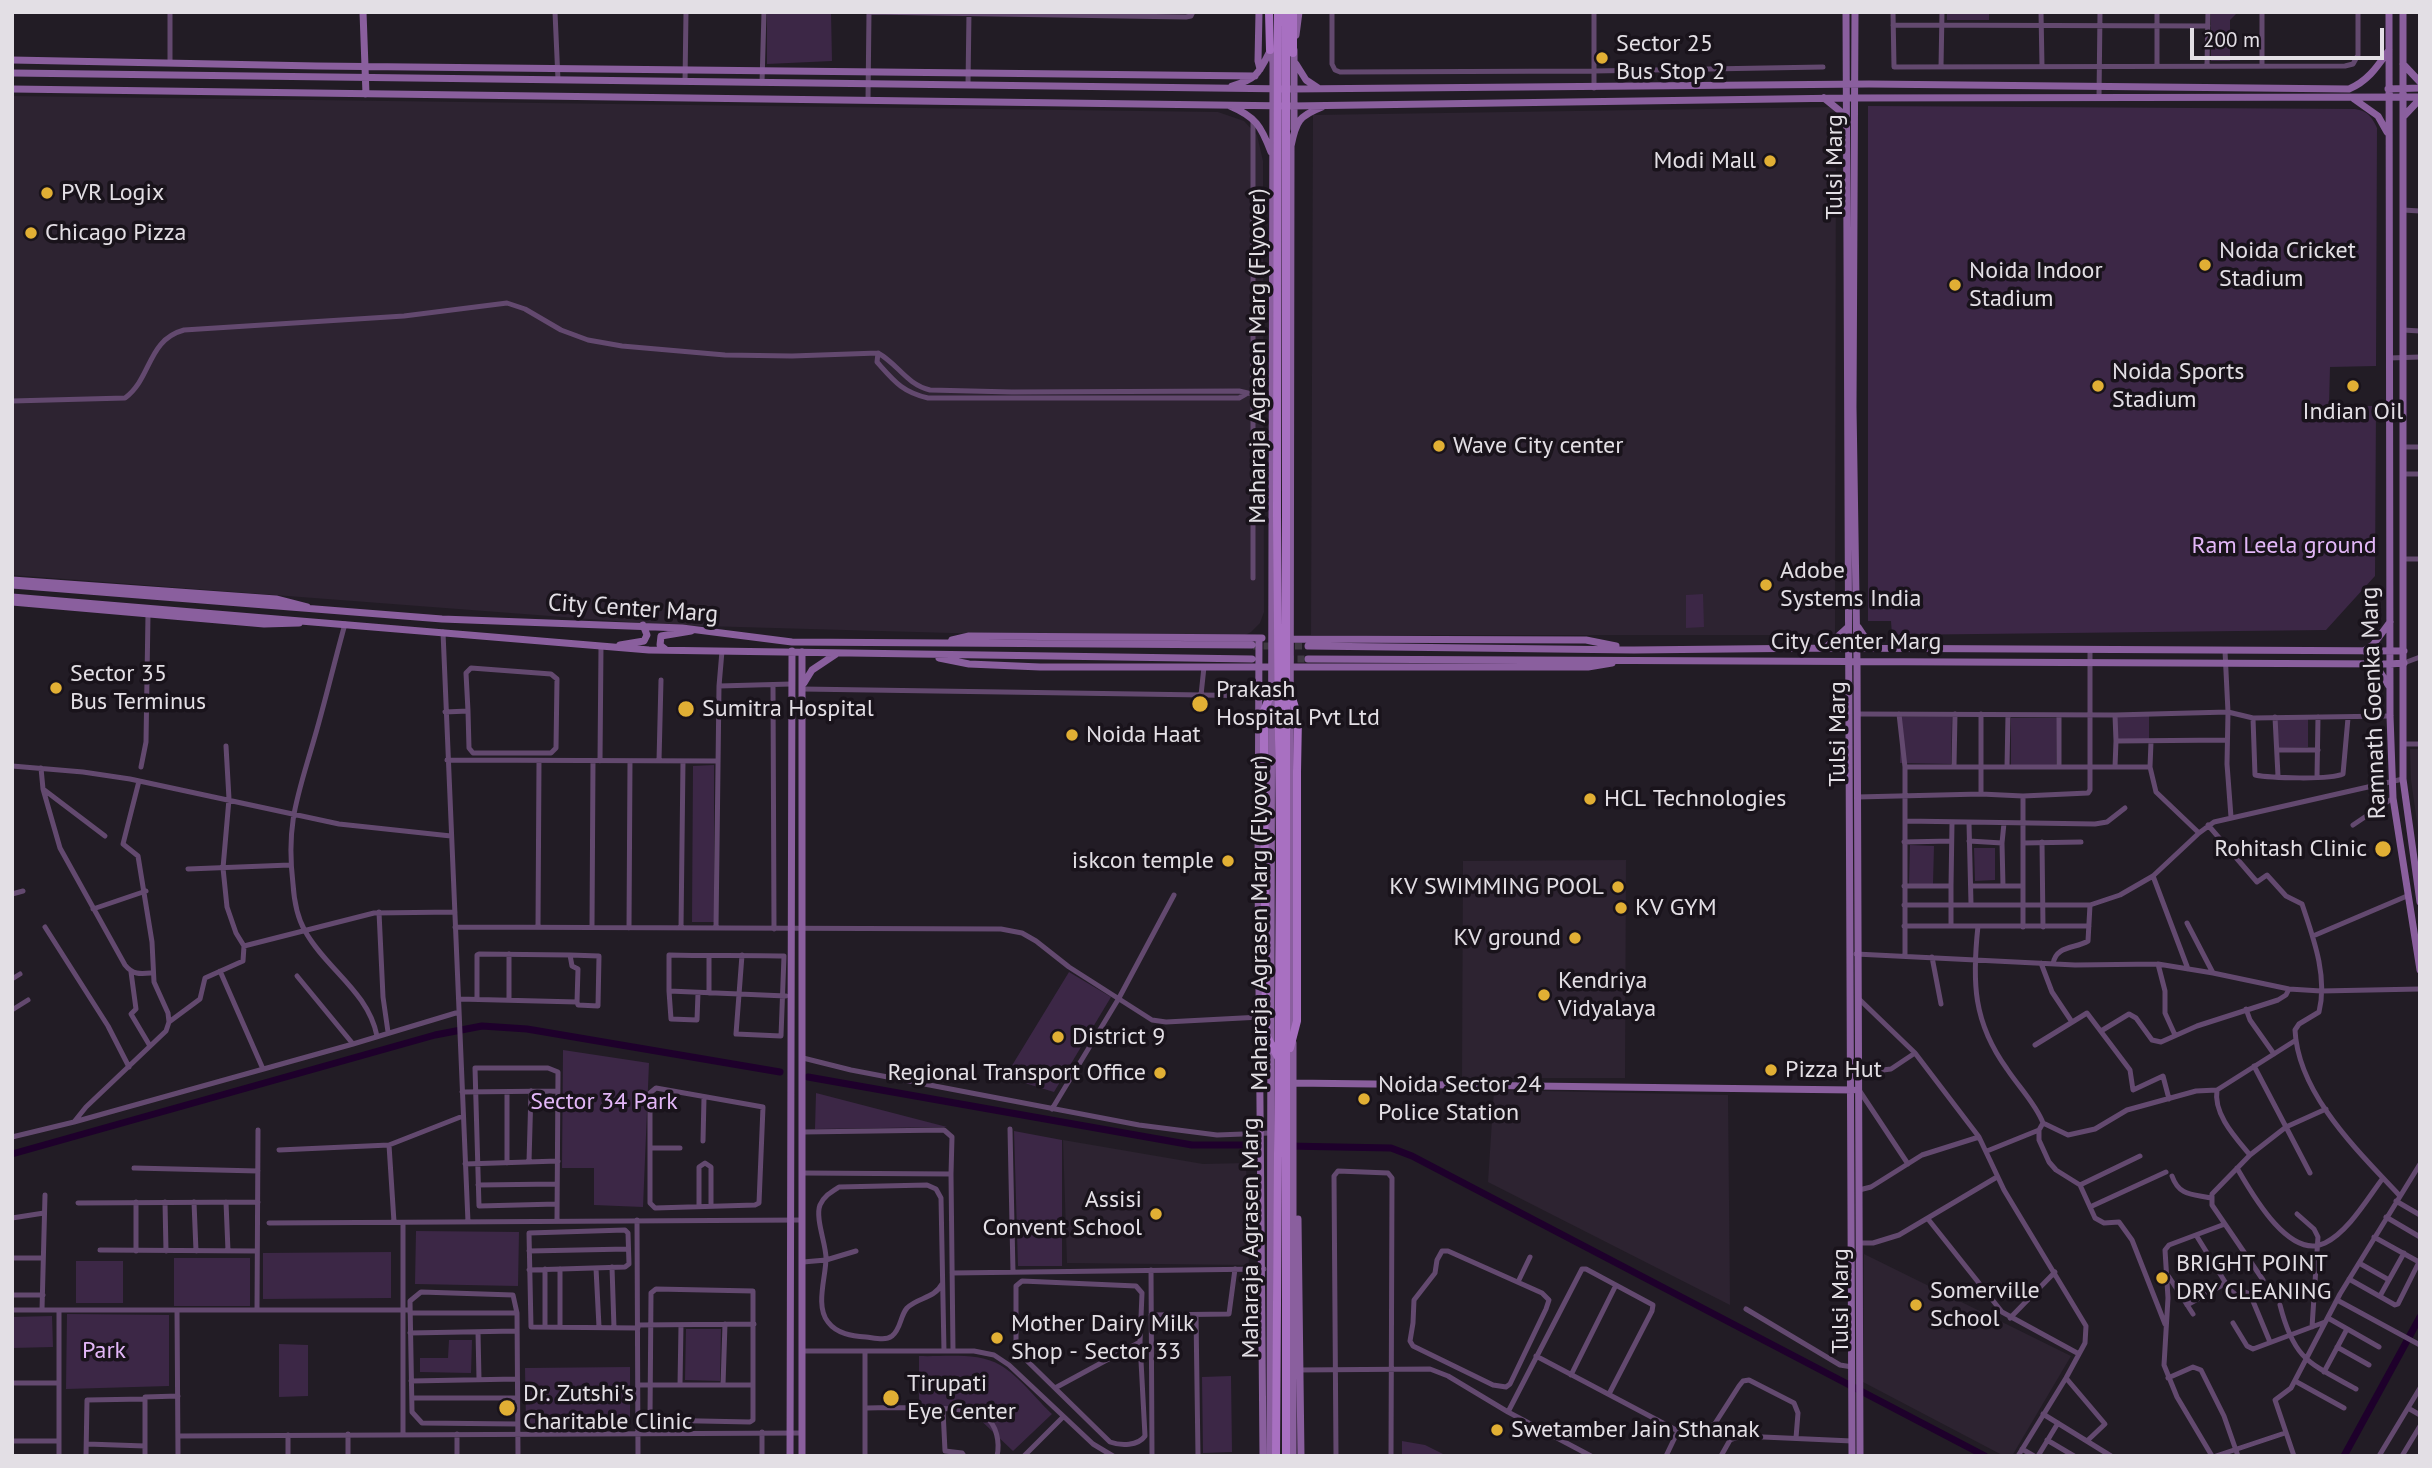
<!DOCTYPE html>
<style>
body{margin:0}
#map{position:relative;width:2432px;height:1468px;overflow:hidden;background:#221c25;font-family:"PT Sans",sans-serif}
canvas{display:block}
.frame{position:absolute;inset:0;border:14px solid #e3dfe5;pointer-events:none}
.scale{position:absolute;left:2190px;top:28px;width:194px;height:32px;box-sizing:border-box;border:4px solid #e3dfe5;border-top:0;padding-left:9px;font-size:21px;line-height:24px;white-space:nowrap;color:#e3dfe5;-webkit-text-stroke:5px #19131b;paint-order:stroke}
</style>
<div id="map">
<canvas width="2432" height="1468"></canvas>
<div class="frame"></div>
<div class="scale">200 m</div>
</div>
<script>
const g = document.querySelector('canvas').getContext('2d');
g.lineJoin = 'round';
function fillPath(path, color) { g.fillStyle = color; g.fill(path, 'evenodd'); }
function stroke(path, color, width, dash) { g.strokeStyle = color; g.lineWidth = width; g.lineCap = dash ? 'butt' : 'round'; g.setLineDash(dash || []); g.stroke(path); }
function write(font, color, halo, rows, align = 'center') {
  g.font = font + ' "PT Sans",sans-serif'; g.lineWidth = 7; g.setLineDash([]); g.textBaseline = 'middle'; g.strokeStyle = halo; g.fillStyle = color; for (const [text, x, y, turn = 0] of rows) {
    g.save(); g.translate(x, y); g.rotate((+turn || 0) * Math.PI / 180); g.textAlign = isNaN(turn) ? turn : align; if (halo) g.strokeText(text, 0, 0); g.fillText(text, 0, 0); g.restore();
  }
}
const built = new Path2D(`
 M12 96 1218 112 1244 121 1257 135 1263 161 1264 612 1260 623 1251 632 1234 641 668 625 12 575Z
 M1836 107 1835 635H1311L1313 115Z
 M2410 749H2420V843L2411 780Z
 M1626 860 1625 1078H1462L1463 861Z
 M1494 1090 1728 1095 1730 1305 1488 1182Z
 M1063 1140 1203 1164 1246 1163 1249 1265 1067 1263Z
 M1864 1254 2071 1356 2012 1456H2004L1863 1382Z`);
const green = new Path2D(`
 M767 12H831L832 61 767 64Z
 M1947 12H1989V20H1947Z
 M2211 12H2238L2230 20V61H2211Z
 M1868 106 2355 109C2368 111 2372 117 2377 128L2376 366 2330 367 2329 406H2376L2375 576 2326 630 1892 635 1891 621H1868Z
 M1703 594 1704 627 1686 628V595Z
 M2117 716H2149V739H2117Z
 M1901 717H1952L1951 764 1900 763Z
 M2011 718H2057L2056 765H2011Z
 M2308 718V747L2277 748 2276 719Z
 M714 765V922H692L693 766Z
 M1910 845 1934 846 1933 884H1909Z
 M1974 848H1995V880L1975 881Z
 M1069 972 1111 997 1054 1092 1005 1077Z
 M563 1050 649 1063 643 1207 594 1205V1168H562Z
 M816 1093 947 1127 815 1129Z
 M1014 1131 1062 1140V1266H1018Z
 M416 1231 519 1232 518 1286 415 1284Z
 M391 1252V1298L263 1299V1253Z
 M174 1258H250V1306H174Z
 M76 1261H123V1303H76Z
 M67 1314 169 1315V1386L66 1389Z
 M52 1316 53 1347 12 1348V1317Z
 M686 1329H721L720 1381 685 1380Z
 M449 1340H472L471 1373 420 1372V1358H448Z
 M279 1344 308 1345V1396L279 1397Z
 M919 1356C944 1357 978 1352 1000 1365 1018 1375 1037 1400 1052 1414L1013 1451 972 1412 961 1408 919 1404Z
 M630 1367V1423L526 1424 525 1368Z
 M1231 1376 1232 1452 1203 1453 1202 1377Z
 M1402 1441 1425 1445 1447 1456H1402Z`);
const canal = new Path2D(`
 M808 1077 1192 1145H1256
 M1287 1146 1391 1148 1412 1156 1985 1456
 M12 1154 435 1035 482 1026 527 1029 780 1072
 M2344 1456 2420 1317`);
const secondaryTunnel = new Path2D(`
 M1253 646H1308
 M1287 659H1308`);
const street = new Path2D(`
 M170 12V62
 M555 12 558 80
 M1332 12V64L1335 70 1340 72 1594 71 1823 67
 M1594 12V88
 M1893 12 1894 67 2345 66 2353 64 2358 55V12
 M2041 12 2042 66
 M1893 25 2208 26
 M2157 66V12
 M2207 66 2208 12
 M2262 66V12
 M1941 67 1942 12
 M685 82 686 12
 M762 83 764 12
 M968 85 969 12
 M2099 98 2100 12
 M868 100 869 12 1186 17 1191 16 1193 12
 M2403 210 2420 211
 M2403 330 2420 331
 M878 353 877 362C894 381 902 392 928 398H1239L1246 394
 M2389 358 2420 357
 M12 401 125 398C152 378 147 340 184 330L404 316 507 303 525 309 561 330 588 340 622 346 725 355 792 356 878 353C898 364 906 384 930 390L1012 392 1239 391 1252 394
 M2403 447H2420
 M2403 474H2420
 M2404 559H2420
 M1253 578V120
 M345 624C334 663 325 703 313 743 297 798 286 825 293 884 294 900 297 917 305 931 326 969 368 991 377 1036
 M443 632 468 1222
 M2225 651 2228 712 2227 764 2231 817
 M2404 663 2420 657
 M773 685 774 929
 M719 686 722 651
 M802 689 1270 696
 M1201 695 1204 667
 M445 712 468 711 469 748 473 753H551L556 748 557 679 551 674 471 668 466 673 468 711
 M1858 714 2115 715 2228 712 2253 718 2390 716
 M1899 714 1905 767V955
 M1981 714V794
 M2115 715 2116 741 2227 740
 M2275 717 2278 776
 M2253 718 2255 775C2270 778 2330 780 2343 774L2348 718
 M2151 742 2150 767 2156 792 2199 833
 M2404 744H2420
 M2278 750H2318
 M447 760 718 761
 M600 761 601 646
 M659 761 661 680
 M12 766 83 772 130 779 339 824 451 836
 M1954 766 1955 714
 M141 767 146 742 148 614
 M1905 767H2150
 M2007 767 2008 715
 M2059 767V715
 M2115 767 2116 741
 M41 768 43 789 105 836
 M2317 777 2318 717
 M43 789 60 848 125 965C133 975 140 974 152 973
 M1857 797 1981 794 2023 796 2088 793 2090 790V650
 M1905 821 2095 824 2107 822 2125 808
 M1969 823 1971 904
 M2208 825 2257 882 2267 875 2286 896 2302 904C2313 937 2328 976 2319 1012L2299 1024 2295 1030C2298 1094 2358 1151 2399 1195
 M2353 825 2393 798
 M1969 841 2002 843 2003 886H1971
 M1904 842 1951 841
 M2042 842 2043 927
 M2002 843 2004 823
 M2023 843 2081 842
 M188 869 290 865
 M2153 876 2188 969
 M1904 886H1951L1952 823
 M2003 886H2023
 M12 894 23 891
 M1904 905H2090
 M93 909 146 891
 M379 912 383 997 388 1032
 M2187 923 2213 973
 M1951 924V886
 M1904 926H2089
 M1978 926C1972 982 1973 1022 2007 1069 2018 1086 2036 1104 2043 1123L2039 1130 1987 1151
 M45 927 108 1026 129 1067
 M455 927 1001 929 1022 933 1036 941 1069 967 1152 1020 1166 1022 1261 1017
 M538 927 539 761
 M592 927 593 761
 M2023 927V796
 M629 928 630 761
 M681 928 683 761
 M716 928 719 686 791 684
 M2313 936 2407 896
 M244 946 374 913 455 912
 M509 954V999
 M1856 954 2075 965 2158 964 2213 973 2289 989 2321 991 2420 989
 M570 955 599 956 598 1006 578 1005 577 1002
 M1932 957 1941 1004
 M2041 963 2052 992 2072 1022
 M2053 964C2056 945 2075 949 2088 941L2090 905 2120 895 2153 876 2199 833 2214 822 2403 779
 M2158 964 2165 991V1013L2175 1035
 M220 971 263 1069
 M131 972 136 1009 131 1014 150 1046
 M297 976 353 1044
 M12 979 20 974
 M669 991V955C707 956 746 955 784 956L781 1036 736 1034 742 955
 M698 993 697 1020 671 1019 669 991 786 996
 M709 993V956
 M459 999 577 1002 578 969 572 966 570 955 479 954 477 955V998
 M1859 999 1915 1053
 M2246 1009 2250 1020 2274 1054
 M12 1010 28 1000
 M169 1022 200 999 205 978 243 961 244 946 236 933 227 907 223 868 229 799 226 746
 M2101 1031 2129 1014 2136 1018 2152 1040 2161 1042 2197 1026 2278 1000 2286 995 2289 989
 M2035 1045 2087 1013 2130 1070 2133 1090 2163 1076 2169 1099
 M803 1058 851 1070 1139 1125 1217 1135 1270 1133
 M2254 1066 2286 1127 2326 1109
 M1859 1073 1891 1069 1915 1053 1979 1137 2004 1190 2086 1326 2085 1343 2066 1378 2018 1456
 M656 1088 763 1107 759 1203 755 1205 655 1208 650 1203V1093Z
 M1859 1090 1908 1164
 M462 1092 558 1091
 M1052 1109 1119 998 1174 895
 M74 1122 353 1044 459 1012
 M2043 1123 2068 1135 2095 1129 2127 1110 2196 1091 2217 1090
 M1010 1129 1013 1272
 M2039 1130V1140L2049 1162 2056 1170 2080 1185 2095 1218 2104 1223 2119 1222 2132 1240 2165 1324
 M803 1132 944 1130 952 1137 951 1174 953 1351
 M12 1137 74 1122 86 1107 166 1031 169 1022 168 1013 154 982 152 942 138 856 123 844 139 781
 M703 1141 704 1098
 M389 1145 394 1222
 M650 1148H680
 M279 1150 389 1145 463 1116
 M2250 1155C2236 1138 2213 1114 2217 1090L2296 1040
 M529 1162 531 1091
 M507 1163V1092
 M465 1164 558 1161
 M134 1168 258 1171
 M2237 1168C2251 1192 2289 1261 2325 1243 2349 1231 2367 1199 2383 1178
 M803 1173 951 1174
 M2172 1176C2179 1196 2192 1194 2211 1198
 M478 1185 557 1184
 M2080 1185 2140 1156
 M1859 1190 1871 1187 1922 1155 1979 1137
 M2396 1201 2420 1215
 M165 1202 166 1251
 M194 1202 196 1251
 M226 1202 228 1251
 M78 1203 258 1202
 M699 1206V1167L705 1163 711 1167V1206
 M2090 1207 2166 1172
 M2297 1214 2314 1229 2318 1237 2312 1327
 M2386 1217 2420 1237
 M12 1218 44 1213
 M1928 1219 2002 1312 2079 1354
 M637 1220 638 1456
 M557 1221C557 1171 558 1122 558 1072L548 1068H475L479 1206 557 1204
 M269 1223 802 1220
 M2196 1235 2230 1290 2236 1295 2245 1292 2250 1294 2270 1342
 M1860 1243H1873L1899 1235 1997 1177
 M100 1250 257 1251
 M136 1251V1202
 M529 1251 628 1249
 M1442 1251H1448L1542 1293 1549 1300 1546 1309 1510 1384 1506 1387 1493 1385 1413 1346 1410 1341 1413 1323 1414 1300 1435 1273 1437 1260Z
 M12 1258H43
 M803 1262 826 1260 856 1251
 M2359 1263 2389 1280
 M612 1267 614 1328
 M596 1268 599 1327
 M560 1269V1326
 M529 1270 625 1267 629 1264 628 1233 625 1230 529 1233 531 1327 638 1328
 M1151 1270 1152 1456
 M952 1273 1264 1269
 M2169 1277 2193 1314
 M2349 1279 2395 1305 2398 1304 2419 1262 2374 1237
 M2263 1280 2212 1205V1194L2250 1155 2286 1127 2310 1173
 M1022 1281 1136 1286 1142 1293 1140 1342 1145 1436C1138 1446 1121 1446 1110 1442L1016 1350V1286Z
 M1518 1282 1530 1257
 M942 1284C934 1299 918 1297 907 1308 900 1316 901 1329 892 1336 885 1341 875 1338 866 1337 852 1336 837 1334 828 1322 815 1306 826 1277 826 1258 826 1244 815 1218 820 1205 824 1196 831 1192 839 1187L927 1185 936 1189 941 1198 944 1351
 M656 1289 753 1291V1420L750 1422 652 1420 650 1418 651 1293Z
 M12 1295H43
 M2380 1296 2404 1253
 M2337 1300 2420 1345
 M2187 1305 2226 1283
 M2280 1305C2294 1360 2309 1363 2356 1389
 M1746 1309 1840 1365 1852 1367
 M12 1310H410
 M42 1310 45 1195
 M59 1310V1456
 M177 1310 178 1456
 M257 1310 258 1130
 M410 1313H517
 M1151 1315 1229 1314 1235 1269
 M1196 1315 1198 1456
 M2010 1318 2055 1272
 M2328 1318 2379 1347
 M2233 1323 2247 1346 2253 1349 2325 1322
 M638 1325 754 1324
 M545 1326V1269
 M478 1332 479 1379
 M410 1333 516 1331
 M2337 1347 2369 1365
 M803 1351H974L994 1355 1009 1365 1093 1444 1113 1456
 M865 1351V1456
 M1536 1356 1678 1431 1666 1456
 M1298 1370 1430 1369 1448 1376 1508 1412 1591 1456
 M2324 1372 2347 1329
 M1571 1375 1616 1285
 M2066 1378 2105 1424 2087 1441
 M2168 1378 2193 1367 2201 1370 2224 1416 2238 1456
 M411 1381 517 1379
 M2295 1381 2344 1408
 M12 1383H59
 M638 1385H753
 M680 1385 681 1325
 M723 1385 725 1324
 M1055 1388 1140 1342
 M412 1398H517
 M865 1408C888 1408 969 1405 985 1416 997 1425 1000 1443 997 1456
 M2408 1408 2420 1415
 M943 1410 945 1451 962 1453 964 1456
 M1508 1412 1582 1269H1586L1653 1305 1652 1311 1609 1394
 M2043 1414 2111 1456
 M517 1424 422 1423 412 1412 410 1301 421 1292 513 1295 517 1313 518 1456
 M1678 1431 1692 1433 1700 1427 1714 1425 1739 1386 1743 1381 1749 1380 1794 1403 1798 1413 1796 1438
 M762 1432V1456
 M403 1434V1223
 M457 1434V1456
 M178 1436 802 1433
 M2047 1440 2074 1456
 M12 1441H59
 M87 1444 145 1446
 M2022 1449 2034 1456
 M86 1456 87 1400 145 1399
 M145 1456V1397L178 1396
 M288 1456V1435
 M348 1456V1434
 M1024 1456 1063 1417
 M1336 1456 1334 1176 1338 1171 1388 1173 1392 1178 1391 1456
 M1721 1456 1730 1440 1741 1436 1852 1441
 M2038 1456 2058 1423
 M2212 1456 2177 1397 2164 1365 2168 1298 2165 1250 2169 1245 2225 1224
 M2216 1456 2285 1433
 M2294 1456 2275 1400 2291 1388 2340 1294 2420 1164
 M2379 1456 2420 1388
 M2402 1456 2420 1426`);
const secondary = new Path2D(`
 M363 12 366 94
 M1259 12 1258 61 1260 69
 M1846 12 1852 1456
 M1855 12 1853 407 1857 661 1860 1456
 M2389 12 2390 716 2393 798 2420 970
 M2403 12V779L2420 902
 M1296 35 1299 12
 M1270 46 1273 63 1270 1456
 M1294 50V129
 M12 60 317 66 1255 76
 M1296 64 1306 80 1318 88
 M2403 64 2420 82
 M12 73 1291 89 1869 84 2349 89C2368 81 2377 67 2389 50
 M1232 86C1257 79 1259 73 1270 51
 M12 89 1291 106 1847 98 2420 97
 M2388 89 2420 88
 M1824 98 1840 111 1847 122
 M2354 99 2378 116 2387 132
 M1230 106C1256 117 1261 126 1271 152
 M2404 116 2420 99
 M12 580 276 599 307 607
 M12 585 442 619 682 628 792 642 1252 645
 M12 597 649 650 1252 659
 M12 602 264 624 299 623
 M1858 627 1866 639 1879 647
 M1259 638 1258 873 1263 1456
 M1292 639 1586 640 1616 646
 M952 640 969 636 1262 638
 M620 645 644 641 647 635 643 625
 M1308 646 1634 650 1825 648 2404 651
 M1825 648 1847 628
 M666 650 660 645 661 636 691 631
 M2364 651 2373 645 2390 622
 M939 658 969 664 1040 667H1271
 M1308 659 2390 664 2404 663
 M2369 664 2380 672 2389 686
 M1292 667H1588L1612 663
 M804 683 812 670 836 654
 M1293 1031 1290 863 1291 146C1296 121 1299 116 1322 107
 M1293 1083 1853 1090
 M1298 1219 1301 1456
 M790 1456 792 651
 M802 1456V652
 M1293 1456V1043`);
const primary = new Path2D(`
 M1269 12 1270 50
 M1293 53V12
 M1292 698 1298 717 1297 772
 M1264 773V711L1270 696`);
const primaryBridge = new Path2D(`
 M1286 12V1456
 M1264 773 1266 1035 1278 1057
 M1290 1048 1297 1021V772
 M1276 1456 1280 851 1277 514 1278 12`);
const markers = [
 [1602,58,7,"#e1af34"],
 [1770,161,7,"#e1af34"],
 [47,193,7,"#e1af34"],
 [31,233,7,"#e1af34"],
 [2205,265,7,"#e1af34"],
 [1955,285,7,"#e1af34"],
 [2098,386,7,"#e1af34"],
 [2353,386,7,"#e1af34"],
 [1439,446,7,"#e1af34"],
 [1766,585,7,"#e1af34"],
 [56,688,7,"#e1af34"],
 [1200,704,9,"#e1af34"],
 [686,709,9,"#e1af34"],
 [1072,735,7,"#e1af34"],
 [1590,799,7,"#e1af34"],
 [2383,849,9,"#e1af34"],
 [1228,861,7,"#e1af34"],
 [1618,887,7,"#e1af34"],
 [1621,908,7,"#e1af34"],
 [1575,938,7,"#e1af34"],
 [1544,995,7,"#e1af34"],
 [1058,1037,7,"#e1af34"],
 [1771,1070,7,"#e1af34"],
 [1160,1073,7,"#e1af34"],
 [1364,1099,7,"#e1af34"],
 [1156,1214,7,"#e1af34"],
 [2162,1278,7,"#e1af34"],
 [1916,1305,7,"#e1af34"],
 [997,1338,7,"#e1af34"],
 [891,1398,9,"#e1af34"],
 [507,1408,9,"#e1af34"],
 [1497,1430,7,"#e1af34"]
];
const poiNames = [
 ["Sector 25",1616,44],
 ["Bus Stop 2",1616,72],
 ["Modi Mall",1756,161,"right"],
 ["PVR Logix",61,193],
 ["Chicago Pizza",45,233],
 ["Noida Cricket",2219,251],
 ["Stadium",2219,279],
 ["Noida Indoor",1969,271],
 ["Stadium",1969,299],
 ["Noida Sports",2112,372],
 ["Stadium",2112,400],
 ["Indian Oil",2353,412,"center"],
 ["Wave City center",1453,446],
 ["Adobe",1780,571],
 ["Systems India",1780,599],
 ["Sector 35",70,674],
 ["Bus Terminus",70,702],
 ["Prakash",1216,690],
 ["Hospital Pvt Ltd",1216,718],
 ["Sumitra Hospital",702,709],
 ["Noida Haat",1086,735],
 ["HCL Technologies",1604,799],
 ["Rohitash Clinic",2367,849,"right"],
 ["iskcon temple",1214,861,"right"],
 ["KV SWIMMING POOL",1604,887,"right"],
 ["KV GYM",1635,908],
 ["KV ground",1561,938,"right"],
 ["Kendriya",1558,981],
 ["Vidyalaya",1558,1009],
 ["District 9",1072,1037],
 ["Pizza Hut",1785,1070],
 ["Regional Transport Office",1146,1073,"right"],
 ["Noida Sector 24",1378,1085],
 ["Police Station",1378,1113],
 ["Assisi",1142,1200,"right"],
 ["Convent School",1142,1228,"right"],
 ["BRIGHT POINT",2176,1264],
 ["DRY CLEANING",2176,1292],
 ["Somerville",1930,1291],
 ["School",1930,1319],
 ["Mother Dairy Milk",1011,1324],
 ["Shop - Sector 33",1011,1352],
 ["Tirupati",907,1384],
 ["Eye Center",907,1412],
 ["Dr. Zutshi's",523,1394],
 ["Charitable Clinic",523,1422],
 ["Swetamber Jain Sthanak",1511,1430]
];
const streetNames = [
 ["Tulsi Marg",1835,167,-90],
 ["Maharaja Agrasen Marg (Flyover)",1258,356,-90],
 ["City Center Marg",633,609,4],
 ["City Center Marg",1856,642],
 ["Ramnath Goenka Marg",2374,703,-92],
 ["Tulsi Marg",1838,734,-90],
 ["Maharaja Agrasen Marg (Flyover)",1260,923,-90],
 ["Maharaja Agrasen Marg",1251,1238,-90],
 ["Tulsi Marg",1841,1301,-90]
];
const parkNames = [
 ["Ram Leela ground",2284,546],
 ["Sector 34 Park",604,1102],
 ["Park",104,1351]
];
fillPath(built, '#2d2331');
fillPath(green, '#3c2746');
stroke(canal, '#1e002b', 7);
stroke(secondaryTunnel, '#3f3942', 7, [7, 3.5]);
stroke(street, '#63496f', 5);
stroke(secondary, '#8a5f9e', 7);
stroke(primary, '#a870c1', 8);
stroke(primaryBridge, '#a870c1', 8);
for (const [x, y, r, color] of markers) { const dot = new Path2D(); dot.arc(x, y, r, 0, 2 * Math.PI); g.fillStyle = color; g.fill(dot); stroke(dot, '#19131b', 2.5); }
write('24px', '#e3dfe5', '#19131b', poiNames, 'left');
write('24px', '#e3dfe5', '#19131b', streetNames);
write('24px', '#e3b7f8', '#19131b', parkNames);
</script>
